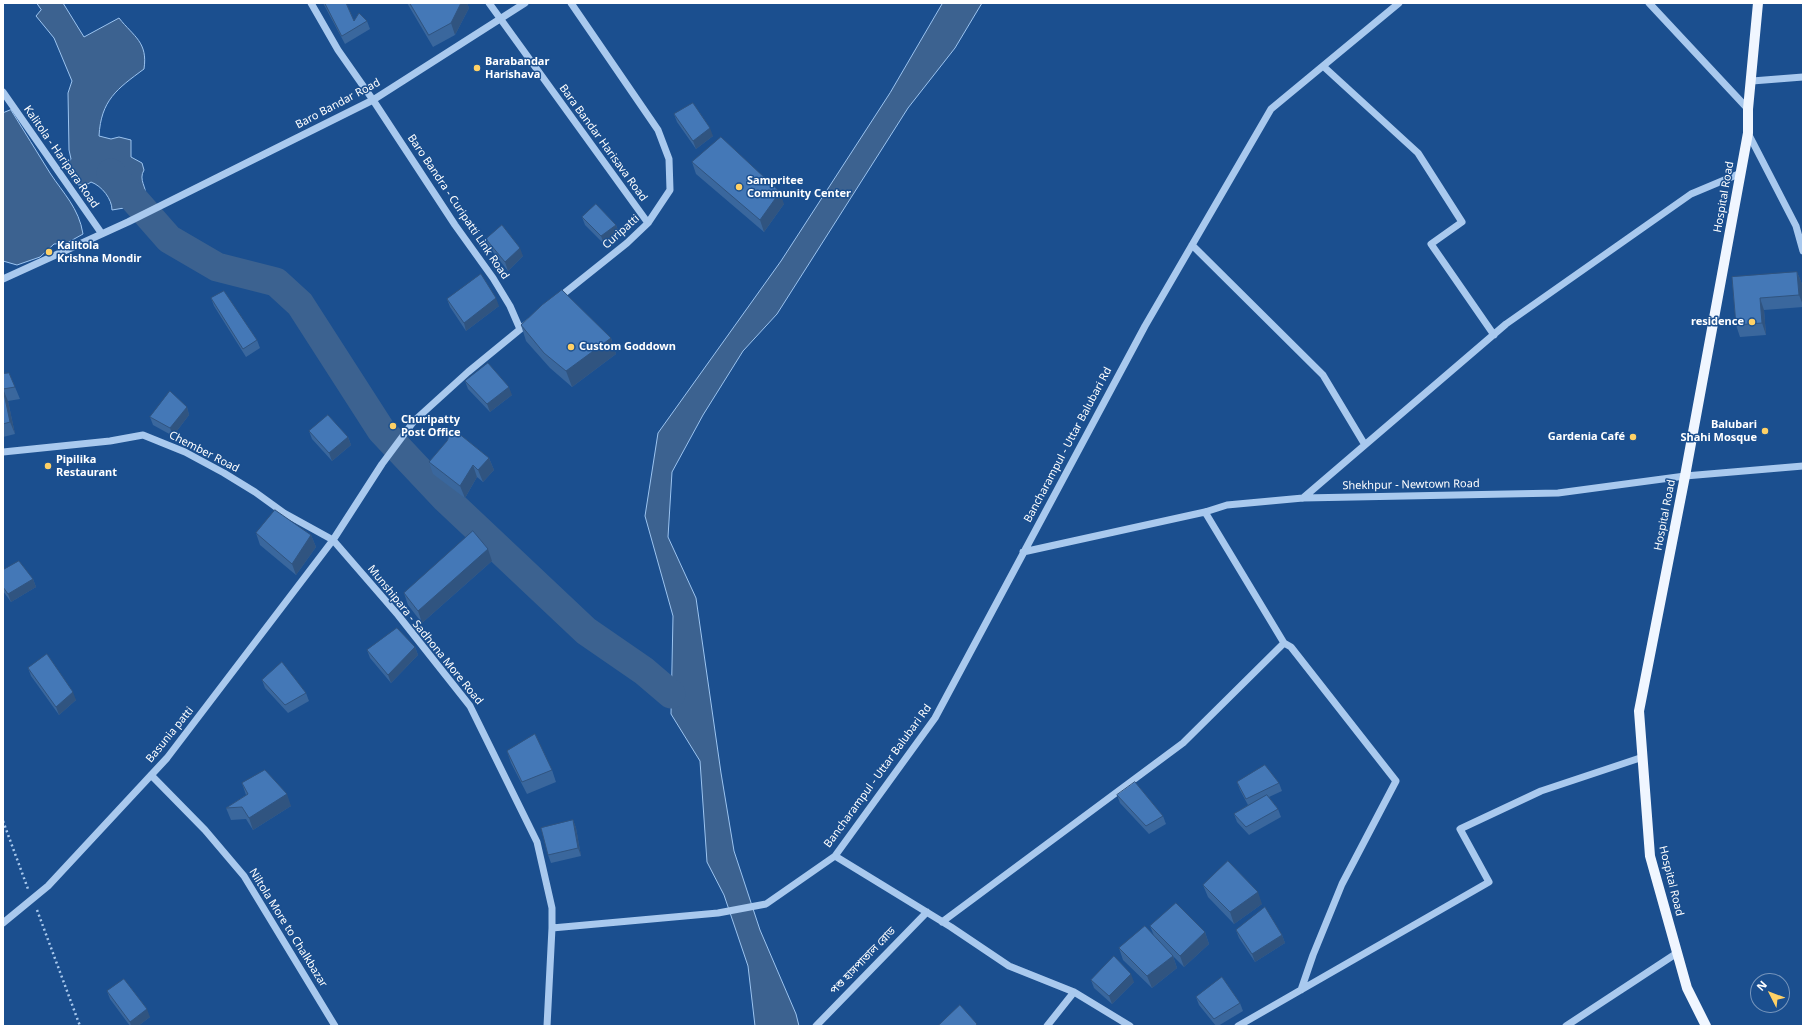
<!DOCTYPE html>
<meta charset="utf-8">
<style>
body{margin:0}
#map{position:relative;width:1806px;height:1029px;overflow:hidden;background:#1b4f8f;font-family:"Noto Sans",sans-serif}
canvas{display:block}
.frame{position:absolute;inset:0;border:4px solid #fff;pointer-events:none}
.north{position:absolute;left:1750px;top:973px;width:40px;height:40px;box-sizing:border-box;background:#1b4f8f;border:1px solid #7695bc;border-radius:50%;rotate:312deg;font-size:11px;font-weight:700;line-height:16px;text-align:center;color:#fff}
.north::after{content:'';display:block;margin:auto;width:14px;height:18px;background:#ffd166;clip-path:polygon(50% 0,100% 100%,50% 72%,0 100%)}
</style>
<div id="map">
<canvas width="1806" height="1029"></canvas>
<div class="frame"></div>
<div class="north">N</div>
</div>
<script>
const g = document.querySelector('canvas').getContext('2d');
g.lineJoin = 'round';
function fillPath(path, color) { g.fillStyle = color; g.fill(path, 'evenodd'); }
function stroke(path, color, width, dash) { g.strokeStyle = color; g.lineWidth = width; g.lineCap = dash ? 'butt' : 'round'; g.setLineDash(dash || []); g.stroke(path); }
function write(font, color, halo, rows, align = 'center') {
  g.font = font + ' "Noto Sans","Noto Sans Bengali",sans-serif'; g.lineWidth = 3; g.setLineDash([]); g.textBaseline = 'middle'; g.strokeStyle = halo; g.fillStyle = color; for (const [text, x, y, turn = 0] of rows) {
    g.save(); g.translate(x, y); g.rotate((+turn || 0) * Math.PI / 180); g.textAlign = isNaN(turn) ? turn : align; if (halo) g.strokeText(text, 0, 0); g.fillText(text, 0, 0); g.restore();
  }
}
const water = new Path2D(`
 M37 3H63L84 37 119 18C134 37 148 42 144 69 117 89 101 100 99 136L111 139 119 137 131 140V157L142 163 144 170C138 180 147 187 146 198L134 204 131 197 124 208 112 210C112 199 102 186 91 182L88 184 78 185 75 181V175L68 163 71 159 69 150 68 93 72 81 54 38 36 16 41 10Z
 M943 3H982L955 48 908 108 777 314 743 351 703 415 672 472 668 537 696 598 721 773 734 851 760 930 796 1014 799 1026H755L748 966 724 895 707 862 700 761 671 714 673 616 645 516 658 433 781 261 890 93Z
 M11 110C24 131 37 152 50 173 63 193 79 208 83 234L67 243 54 244 40 257 17 265 3 261V111L4 112Z`);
const river = new Path2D(`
 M111 173 169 239 217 267 276 282 300 304 381 430 446 499 586 631 644 671 671 694`);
const path = new Path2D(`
 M3 821 28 889
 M37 910 80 1026`);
const minor = new Path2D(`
 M311 3 338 50 373 100 455 225 493 278 510 306 520 329
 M489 3 648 223
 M1649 3 1748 109
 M1323 66 1418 153 1462 222 1431 244 1494 335
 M1752 81 1803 77
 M3 92 102 234
 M1748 133 1796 226 1803 251
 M1192 245 1323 375 1365 445
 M3 279 128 222 373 100 525 3
 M557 299 627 243 648 223 670 190 669 159 658 130 571 3
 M3 452 110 441 143 435 185 452 224 473 255 492 284 513 333 540 398 615 470 706 537 842 552 908V928L547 1026
 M1303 498 1506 324 1691 194 1741 173
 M1023 552 1205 512 1227 505 1303 498 1558 493 1685 476 1803 466
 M1284 643 1291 647 1396 781 1342 884 1313 955 1301 990
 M151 775 205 830 244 876 335 1026
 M835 856 951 927 1009 966 1074 992 1130 1026
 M942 922 1183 743 1284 643 1205 512
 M3 923 48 886 167 758 333 540 382 464 414 421 468 372 529 322
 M552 928 718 913 766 904 835 856 935 718 1145 326 1271 109 1399 3
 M816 1026 927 912
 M1047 1026 1074 992
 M1238 1026 1489 882 1460 829 1541 791 1643 757
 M1566 1026 1677 953`);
const major = new Path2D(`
 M1706 1026 1687 988 1650 856 1639 711 1685 476 1748 133V109L1758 3`);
const wall = new Path2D(`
 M323 3H346L354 21H367L370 29 345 44Z
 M407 3H467L469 8 455 35 433 47Z
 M674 114 713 136 696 149 677 122Z
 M692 162 784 204 764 232 696 174Z
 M582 217 616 225 619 233 604 244 585 225Z
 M486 239 523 256 508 271 489 247Z
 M1797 272 1802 284 1803 307 1764 310 1766 335 1740 337 1736 325 1732 277Z
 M211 298 257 340 260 348 246 357 214 306Z
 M447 299 499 306 466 331 450 307Z
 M521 325 611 338 616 354 572 387 550 368 526 341Z
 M3 374 15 387 20 399 8 401 15 434 3 437Z
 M465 381 512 395 490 412 468 389Z
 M187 407 189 415 173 436 153 425 150 417Z
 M309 431 348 437 351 445 332 461 312 439Z
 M489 458 494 470 483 482 477 477 465 498 433 474 429 462Z
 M256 533 311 535 316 547 296 575 260 545Z
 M492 561 422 623 408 605 404 593Z
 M3 570 33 579 36 587 11 602 3 591Z
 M415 647 418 655 391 683 370 658 367 650Z
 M28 668 76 700 59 715 31 676Z
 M262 680 306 693 309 701 288 713 265 688Z
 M507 751 552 770 556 782 527 794 511 763Z
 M1237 782 1279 783 1282 791 1269 797 1278 809 1281 817 1249 835 1237 822 1234 814 1248 805 1240 790Z
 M242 783 291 806 253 830 246 819 231 820 226 808 246 795Z
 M1117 795 1163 816 1166 824 1149 834 1120 803Z
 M573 820 576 828 581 856 551 863 548 855Z
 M1203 885 1262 904 1234 924 1208 897Z
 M1150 926 1205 932 1209 944 1184 967 1173 956 1177 968 1152 988 1123 960 1119 948 1154 936Z
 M1236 930 1282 935 1285 943 1255 962 1239 938Z
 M1091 980 1134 982 1112 1004 1094 988Z
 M107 991 150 1017 138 1026H130L110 999Z
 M1196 997 1240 1003 1243 1011 1218 1026H1216L1199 1005Z`);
const shadedWall = new Path2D(`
 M461 3H467L469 8 455 35 451 23Z
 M710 128 713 136 696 149 693 141Z
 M780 192 784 204 764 232 760 220Z
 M616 225 619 233 604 244 601 236Z
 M520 248 523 256 508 271 505 262Z
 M1797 272 1802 284 1803 305 1799 295Z
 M496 298 499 306 466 331 464 323Z
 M1760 298 1764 310 1766 335 1762 323Z
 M611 338 616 354 572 387 566 371Z
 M509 387 512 395 490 412 487 404Z
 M3 389 8 401 15 434 10 422Z
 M187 407 189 415 173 436 170 428Z
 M348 437 351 445 332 461 329 453Z
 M489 458 494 470 483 482 478 470Z
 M473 465 477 477 465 498 460 486Z
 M311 535 316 547 296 575 292 564Z
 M488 549 492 561 422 623 418 611Z
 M33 579 36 587 11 602 8 594Z
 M415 647 418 655 391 683 388 675Z
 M73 692 76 700 59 715 56 707Z
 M287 794 291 806 253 830 249 818Z
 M573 820 576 828 581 856 578 848Z
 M1258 892 1262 904 1234 924 1230 912Z
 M1205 932 1209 944 1184 967 1180 956Z
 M1282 935 1285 943 1255 962 1252 954Z
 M1173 956 1177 968 1152 988 1147 976Z
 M1131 974 1134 982 1112 1004 1109 996Z
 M147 1009 150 1017 138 1026H131L130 1022Z`);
const building = new Path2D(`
 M325 3H346L354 21 359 13 367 21 342 36Z
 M410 3H461L451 23 429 35Z
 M693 103 710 128 693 141 674 114Z
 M721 137 780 192 760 220 692 162Z
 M596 204 616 225 601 236 582 217Z
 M502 225 520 248 505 262 486 239Z
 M1797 272 1799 295 1760 298 1762 323 1736 325 1732 277Z
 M481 274 496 298 464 323 447 299Z
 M562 290 611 338 566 371 544 353 521 325 542 305Z
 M224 291 257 340 243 349 211 298Z
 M488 363 509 387 487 404 465 381Z
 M9 373 15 387 3 389 10 422 3 424V374Z
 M170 391 187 407 170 428 150 417Z
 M328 415 348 437 329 453 309 431Z
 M452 428 489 458 478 470 473 465 460 486 429 462 447 441Z
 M275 510 311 535 292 564 256 533Z
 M473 531 488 549 418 611 404 593Z
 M19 561 33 579 8 594 3 587V570Z
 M397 628 415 647 388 675 367 650Z
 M47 654 73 692 56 707 28 668Z
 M282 662 306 693 285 705 262 680Z
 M535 734 552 770 522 782 507 751Z
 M1265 765 1279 783 1246 799 1237 782Z
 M265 770 287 794 249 818 242 807 226 808 248 794 242 783Z
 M1135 782 1163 816 1146 826 1117 795Z
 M1267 795 1278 809 1246 827 1234 814Z
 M573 820 578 848 548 855 541 828Z
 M1228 861 1258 892 1230 912 1203 885Z
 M1176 903 1205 932 1180 956 1150 926Z
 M1265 907 1282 935 1252 954 1236 930Z
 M1145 926 1173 956 1147 976 1119 948Z
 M1114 956 1131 974 1109 996 1091 980Z
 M1222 977 1240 1003 1214 1019 1196 997Z
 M124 979 147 1009 130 1022 107 991Z
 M960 1005 977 1024 975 1026H938Z`);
const markers = [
 [477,68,4,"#ffd166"],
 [739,187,4,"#ffd166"],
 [49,252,4,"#ffd166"],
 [1752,322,4,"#ffd166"],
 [571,347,4,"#ffd166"],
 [393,426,4,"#ffd166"],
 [1765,431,4,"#ffd166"],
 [1633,437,4,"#ffd166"],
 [48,466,4,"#ffd166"]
];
const poiNames = [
 ["Barabandar",485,62],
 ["Harishava",485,75],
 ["Sampritee",747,181],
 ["Community Center",747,194],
 ["Kalitola",57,246],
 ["Krishna Mondir",57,259],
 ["residence",1744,322,"right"],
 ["Custom Goddown",579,347],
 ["Churipatty",401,420],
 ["Post Office",401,433],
 ["Balubari",1757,425,"right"],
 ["Shahi Mosque",1757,438,"right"],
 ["Gardenia Café",1625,437,"right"],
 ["Pipilika",56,460],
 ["Restaurant",56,473]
];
const streetNames = [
 ["Baro Bandar Road",338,104,-28],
 ["Bara Bandar Harisava Road",603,143,54],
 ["Kalitola - Haripara Road",61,157,55],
 ["Hospital Road",1724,197,-80],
 ["Baro Bandra - Curipatti Link Road",458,207,56],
 ["Curipatti",621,232,-42],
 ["Bancharampul - Uttar Balubari Rd",1068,445,-62],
 ["Chember Road",204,452,27],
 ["Shekhpur - Newtown Road",1411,485,-1],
 ["Hospital Road",1665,515,-79],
 ["Munshipara - Sadhona More Road",425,635,51],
 ["Basunia patti",170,735,-51],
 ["Bancharampul - Uttar Balubari Rd",878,776,-54],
 ["Hospital Road",1671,881,76],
 ["Niltola More to Chalkbazar",288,928,58],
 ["পশু হাসপাতাল রোড",863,961,-46]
];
fillPath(water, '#3c6290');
stroke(water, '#9cc4f0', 1);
stroke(river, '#3c6290', 29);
stroke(path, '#a9c9ee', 2.5, [2, 3]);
stroke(minor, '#a9c9ee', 7);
stroke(major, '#f0f6ff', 10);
fillPath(wall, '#3a679d');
fillPath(shadedWall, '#305480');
fillPath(building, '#4478b7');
stroke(building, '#305480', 1);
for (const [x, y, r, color] of markers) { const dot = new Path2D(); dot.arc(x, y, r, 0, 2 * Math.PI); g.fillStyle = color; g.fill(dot); stroke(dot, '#1b4f8f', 1.5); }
write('bold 11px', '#fff', '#1b4f8f', poiNames, 'left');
write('11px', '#fff', '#1b4f8f', streetNames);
</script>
